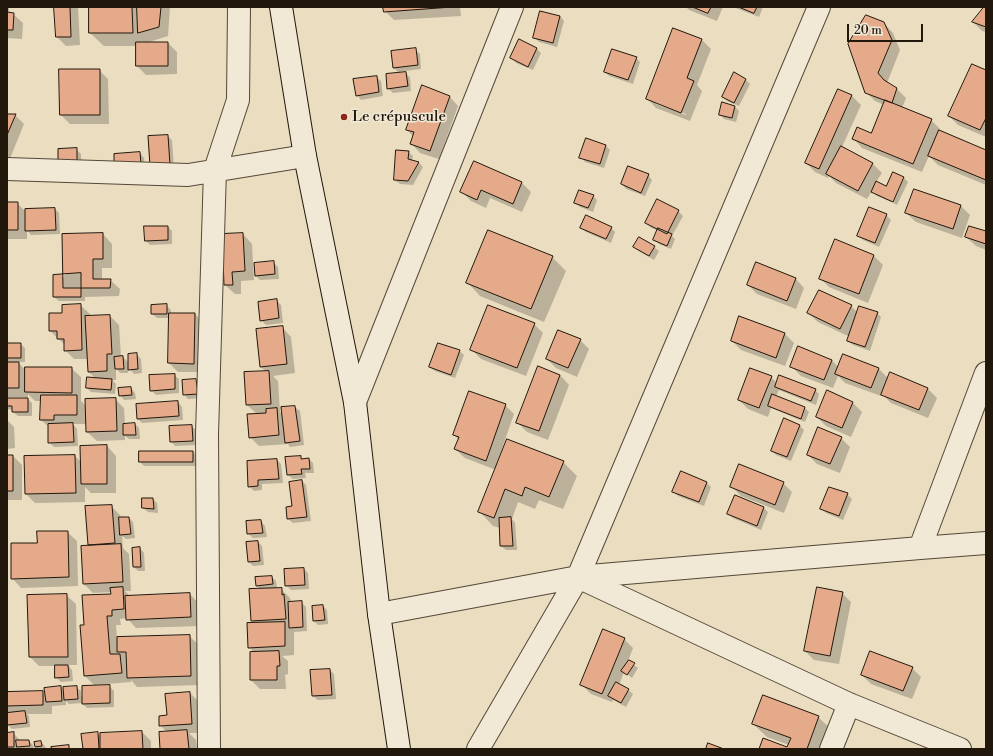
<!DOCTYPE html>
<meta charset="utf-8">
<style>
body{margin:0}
#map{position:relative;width:993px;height:756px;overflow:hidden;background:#eaddc0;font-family:"Libre Bodoni",serif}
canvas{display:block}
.frame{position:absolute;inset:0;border:8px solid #22170b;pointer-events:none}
.scale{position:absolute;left:847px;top:24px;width:76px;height:18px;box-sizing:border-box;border:2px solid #22170b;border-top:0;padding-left:5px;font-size:12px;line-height:14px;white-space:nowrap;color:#22170b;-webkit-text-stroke:3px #f1e9d6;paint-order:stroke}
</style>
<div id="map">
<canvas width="993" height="756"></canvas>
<div class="frame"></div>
<div class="scale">20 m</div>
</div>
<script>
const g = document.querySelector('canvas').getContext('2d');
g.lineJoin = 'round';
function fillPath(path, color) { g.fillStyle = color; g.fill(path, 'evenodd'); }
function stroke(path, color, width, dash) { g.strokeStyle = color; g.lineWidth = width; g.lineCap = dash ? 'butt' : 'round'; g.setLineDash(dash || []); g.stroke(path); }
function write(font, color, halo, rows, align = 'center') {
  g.font = font + ' "Libre Bodoni",serif'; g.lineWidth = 3; g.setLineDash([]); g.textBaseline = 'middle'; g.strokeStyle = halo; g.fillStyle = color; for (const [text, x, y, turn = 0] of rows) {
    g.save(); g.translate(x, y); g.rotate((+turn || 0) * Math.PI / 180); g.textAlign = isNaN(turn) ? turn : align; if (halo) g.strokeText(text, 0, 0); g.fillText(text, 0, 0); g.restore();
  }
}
const shadow = new Path2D(`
 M7 7H9V13L13 14 23 23 22 39 7 38Z
 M55 7H78L80 45 66 46 57 37Z
 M90 7H170L168 36 146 43H168L177 52V74L146 75 137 66V46H104L90 33Z
 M384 7H460L461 16 394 20 385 11Z
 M686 7H723L717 21 689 10Z
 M733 7H763L759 17Z
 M985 7H986V32L982 31 973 22Z
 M560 16 564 21 557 47 539 42 535 38Z
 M884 23 893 33 900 50 887 83 897 89 906 98 902 108 931 120 940 129 939 131 986 151V185L938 165 929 156 922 172 862 148 853 138 871 134 884 105 875 101 866 92Z
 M674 29 702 40 711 49 697 85 702 91 690 121 656 108 647 98ZM656 102 686 114V115L656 104Z
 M536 48 541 53 533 70 516 63 512 58Z
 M415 50 420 54 421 69 398 72 394 68Z
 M636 58 640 62 633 84 609 76 605 72Z
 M99 70 108 79 109 124H70L61 115Z
 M986 71V137L958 125 949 116Z
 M406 73 410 78 411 91 393 93 388 88Z
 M376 77 381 81 383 96 361 100 357 95Z
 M746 80 750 84 739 106 727 101 723 96Z
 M838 90 852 96 861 105 842 147 872 163 882 173 876 182 887 187 894 173 904 178H902L891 202 877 196 872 191 867 199 836 183 829 176 828 178 815 172 806 163Z
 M449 96 458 106 439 159 420 153 411 143 413 136 407 130Z
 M735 107 739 111 736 122 724 119 720 114Z
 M7 115H15L24 124 7 166Z
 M167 136 172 140 174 169 155 170Z
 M586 140 606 146 610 150 604 168 585 162 581 157Z
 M76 149 81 154V166L59 150Z
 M408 152 413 156 412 161 419 163 423 167 413 185 400 184 395 180Z
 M140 153 144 158 145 168 119 170Z
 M475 162 522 183 531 192 522 212 490 198 486 208 471 201 462 192Z
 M648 175 652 180 645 196 626 189 622 184Z
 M904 178 908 182 897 205 893 203Z
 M915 190 961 206 970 215 962 238 916 222 906 213Z
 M593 196 597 200 593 212 580 207 575 203Z
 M7 203H17L24 210 55 209 59 213 60 234 31 235 27 230V239H7Z
 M678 211 683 216 672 236 675 239 671 249 659 244 655 240 658 231 650 227 646 222Z
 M886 215 891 220 879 247 863 240 859 235Z
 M168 227 172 231V244L150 245 146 241Z
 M581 227 611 228 615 232 611 243 586 232Z
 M986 232V250L976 246 966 237Z
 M103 234 112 244V268H102V280H110L120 289 119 296 85 297V301H59L54 297 64 276Z
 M243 234 252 244 254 280 241 281V294H235L225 285 223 235Z
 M634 247H654L659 251 654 260 639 251Z
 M874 256 883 265 868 303 829 287 820 278Z
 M552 257 566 271 544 322 480 296 467 282Z
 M273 262 278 267 279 279 260 280 256 276Z
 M795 278 804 288 796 309 757 294 748 285Z
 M276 300 281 305 283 323 266 325 261 320Z
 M80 305 90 314V316H110L119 325 121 357H123L129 363 136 354 141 359 142 373 134 374 128 367V373H120L116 368V380H112L116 384 115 394 91 392 87 388 95 378 89 372 88 359H74L65 350V345L50 331 63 314Z
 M166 305 171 310V314H195L204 323 203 372H178L169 363 170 318H157L152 314V306Z
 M851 306 858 313H877L881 317 870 351 853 345 848 341 850 337 818 322 808 313Z
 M740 318 785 334 794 343 785 366 741 350 732 341Z
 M534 324 543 333 526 376 481 359 472 350Z
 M282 327 291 337 295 373 273 376 278 381 280 412 283 415 295 407 300 411 304 445 290 447 288 444 259 446 250 437 257 414 247 405 245 373 266 372 261 367Z
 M580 340 589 349 577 377 556 368 547 359Z
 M7 344H20L25 348V362H18L26 371 71 368 81 377V401L87 407 115 399 124 408 125 424H135L139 428 140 439H129L125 436V440L97 441 87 432V424H73L77 429 78 446 54 447 49 442V427L41 420 42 401H35L28 394V397H26L32 403V416H18L13 412V410L7 409V399H25V397H7Z
 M459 351 464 355 455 378 435 371 430 367Z
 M843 355 879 369 888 378 928 389 937 398 928 418 891 403 882 394 881 396 845 383 838 376 833 388 801 376 792 367 832 360 838 367Z
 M174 375 179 379V393L156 395 151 390Z
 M560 375 569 385 548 440 527 432 518 423Z
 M771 377 777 383 815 390 819 394 816 405 779 390 776 396 805 408 809 412 805 422 771 408 768 417 748 409 739 400Z
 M196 380 200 384 201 398 188 399 184 394Z
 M131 388 135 393 136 399 124 400 120 395Z
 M828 392 853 403 862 412 851 437 826 426 817 417Z
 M178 402 182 407 183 420 142 423 138 419Z
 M505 405 514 414 497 463 563 462 577 476 563 509 539 500 535 509 518 502 512 519 515 523 517 550H506L501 546 500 528 493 526 480 512 496 470 465 458 455 449 459 440 454 435Z
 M7 420 14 427 15 448 7 449Z
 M799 425 804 430 791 461 776 455 772 451Z
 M191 426 196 430 197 445 175 446 171 441Z
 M841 438 850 447 840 473 817 464 808 455Z
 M107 446 116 456V493H91L85 487V502L35 503 26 494 75 456 81 462Z
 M193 452 197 456V466H144L140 462Z
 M7 456H13L22 465V500H7Z
 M300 457 303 460 309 459 313 463 314 473H305L306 478 293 479 288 475Z
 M277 460 281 464 283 483 262 484V490L254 491 249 486Z
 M681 473 707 483 711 487 704 506 678 496 673 491Z
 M302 481 306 485 311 521 293 523 288 519 287 508 293 507Z
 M783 483 792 492 784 513 741 496 732 487Z
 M847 494 852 499 843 520 826 513 822 509Z
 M735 496 764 508 768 512 761 530 733 518 728 514Z
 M153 499 157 503 158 513 148 512 143 508Z
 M111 506 120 515 121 518H129L133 522 135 538 126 539 122 536 123 548 129 554 131 591H125L130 596 190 594 199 604 200 626 136 628 127 618 120 619 121 625H116L117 638 189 636 199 645 200 685 137 687 131 680V682L94 685 85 676V626L112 595V592L93 593 84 584 82 547 89 546 86 507Z
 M261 521 265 526 267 537 253 538 248 533Z
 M67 532 77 541 78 586 21 588 12 578 38 544Z
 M258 542 262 546 264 565 253 566 249 562Z
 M140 548 144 553 145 571H138L134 567Z
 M304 569 308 573 309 589 291 590 286 585Z
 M272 577 276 581 277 589H281L290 598 291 602H301L306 607 307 631 294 632V655L282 656 288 661V674L285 675 286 689H260L251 680V653H255L249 647 255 624 252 621 261 590 257 586Z
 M842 593 851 602 839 664 814 660 805 651Z
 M66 595 76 604 77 665H68L72 670 73 681 61 682 56 677V666H39L30 657Z
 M323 606 327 610 328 624 318 625 314 621Z
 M624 639 633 648 628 661 638 668 632 678 624 672 619 685 628 690 633 694 626 707 613 700 612 702 591 694 581 684Z
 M912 668 921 677 912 699 871 684 862 675Z
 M330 670 334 674 336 699 318 700 313 696Z
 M109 686 114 691V707L87 708 82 703 69 704 66 701V705L52 706V714H27L29 716 30 727 12 729 8 725 7 693 42 692 46 696 61 687 64 690 76 687 81 691V696H83Z
 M190 693 199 702 201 733H189L196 740 197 749H161L168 733 160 725 168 716 166 695Z
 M818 717 832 730 825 749H760L788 748 789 745 767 737 753 724Z
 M142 732 151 741V749H84L97 733 101 737Z
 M13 733 21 741H29L33 745 34 749H7V734Z
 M35 742H41L45 746 46 749H38L36 747Z`);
const building = new Path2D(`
 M54 7H70L71 37H56Z
 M89 7H132L133 33H89Z
 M137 7H161L159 27 138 33Z
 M383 7H452L384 12Z
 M693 7H711L708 13Z
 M739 7H757L754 13Z
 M984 7H986V27L972 22Z
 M540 11 560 16 553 43 533 38Z
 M7 12 14 13 13 30H7Z
 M866 15 884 22 892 40 878 73 884 80 897 88 892 103 865 93 848 44Z
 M673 28 702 39 687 78 694 81 681 113 646 99Z
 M519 39 537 48 528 67 510 58Z
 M136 42H168V66H136Z
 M416 48 418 65 393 68 391 51Z
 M612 49 637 57 628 80 604 72Z
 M972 64 986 70V118L980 130 948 116Z
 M59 69H100V115H60Z
 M406 72 408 86 387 89 386 74Z
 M734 72 746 79 734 103 722 97Z
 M377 76 379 92 356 96 353 79Z
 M422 85 450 96 430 151 410 144 414 132 406 130Z
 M838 89 852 95 819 169 805 163Z
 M885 100 932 119 913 164 852 139 857 127 871 133Z
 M722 102 735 106 732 118 719 115Z
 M7 114H16L7 135Z
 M939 130 986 150V180L928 156Z
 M168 135 170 165 150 166 148 136Z
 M586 138 606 145 600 164 579 158Z
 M841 146 873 163 858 191 826 174Z
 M77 148V162L58 163V149Z
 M396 150 409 151 408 159 419 162 408 181 394 180Z
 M140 152 141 164 114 166V154Z
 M474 161 522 182 513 204 481 190 477 200 460 192Z
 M628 166 649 174 641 193 621 184Z
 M893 172 904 177 893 202 871 192 876 181 886 186Z
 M914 189 961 205 953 229 905 213Z
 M579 190 594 195 588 208 574 203Z
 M657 199 679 210 667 234 645 223Z
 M7 202H18V230H7Z
 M869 207 887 214 875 243 857 236Z
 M55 208 56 230 25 231V209Z
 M586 215 612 227 606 239 580 228Z
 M144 226H168V240L145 241Z
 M969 226 986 231V244L965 237Z
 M658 228 672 234 667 246 653 240Z
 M488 230 553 256 531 309 466 283Z
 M103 233V259H93V279H111L110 288H63L62 234Z
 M243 233 245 271 232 272 233 285H224L222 234Z
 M639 237 655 246 649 256 633 247Z
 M835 239 874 255 859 294 819 279Z
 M274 261 275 274 255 276 254 263Z
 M756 262 796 278 787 301 747 285Z
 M81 273V297H53V275Z
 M819 290 852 305 840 329 807 313Z
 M277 299 279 318 260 321 258 302Z
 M81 304 82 350 64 351V339H57V331H49V313H62V305Z
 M167 304V314H151V305Z
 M488 305 535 323 517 368 470 350Z
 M859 306 878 312 865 347 847 341Z
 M169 313H195L194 364 168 363Z
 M110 315 112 354H107V371L88 372 85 316Z
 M739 316 785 333 776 358 731 341Z
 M283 326 287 364 260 367 256 329Z
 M558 330 581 339 568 368 546 359Z
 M7 343H21V358H7Z
 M438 343 460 350 451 375 429 367Z
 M798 346 832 360 824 380 790 367Z
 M137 353 138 369 128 370V354Z
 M843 354 879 368 871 388 835 374Z
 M123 356 124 369H115L114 357Z
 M7 362H19V388H7Z
 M538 366 560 375 539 431 516 423Z
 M25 367H72V393L25 392Z
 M750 368 772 376 759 408 738 400Z
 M269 371 271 404 246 405 244 372Z
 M890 372 928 388 919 410 881 395Z
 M175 374V389L150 391 149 375Z
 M779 375 816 389 811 401 775 387Z
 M87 377 112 379 111 390 86 388Z
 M196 379 198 394 183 395 182 380Z
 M131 387 132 395 119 396 118 388Z
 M827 390 853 402 842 428 816 417Z
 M469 391 506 404 486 461 454 449 459 437 453 435Z
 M772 394 805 407 801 419 768 406Z
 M41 395H77V415H54V420H40Z
 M7 398H28V412H12V406H7Z
 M116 398 117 431 86 432 85 399Z
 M178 401 179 416 137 419 136 404Z
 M295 406 300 441 285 443 281 407Z
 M277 408 279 435 249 438 247 414 266 413V409Z
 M784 418 800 425 787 457 771 451Z
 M73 423 74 442 48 443V424Z
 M135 423 136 435H123V424Z
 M192 425 193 441 170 442 169 426Z
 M818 427 842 437 830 464 807 455Z
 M507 439 564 461 549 497 525 487 522 496 505 489 494 518 478 512Z
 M107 445V484H81L80 446Z
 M139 451H193V462H139Z
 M7 455H13V491H7Z
 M75 455 76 493 25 494 24 456Z
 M301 456V459L309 458 310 469H301L302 474 287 475 285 457Z
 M277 459 279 479 258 480V486L248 487 247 461Z
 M739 464 784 482 775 505 730 487Z
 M681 471 707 482 699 502 672 492Z
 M302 480 307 517 287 519 286 507 292 506 289 482Z
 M829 487 848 493 839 516 820 509Z
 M735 495 764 507 757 526 727 514Z
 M142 498H153L154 509 142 508Z
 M112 505 115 543 88 545 85 506Z
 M119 517H129L131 534 120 535Z
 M511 517 513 546H500L499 518Z
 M261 520 263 533 247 534 246 521Z
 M37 531H68L69 577 11 579V543H37Z
 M258 541 260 561 248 562 246 542Z
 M121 544 123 582 83 584 81 546Z
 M140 547 141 567H133L132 548Z
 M304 568 305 585 285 586 284 569Z
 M272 576 273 584 256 586 255 577Z
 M123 587 124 609 112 610V616H107L110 654H120L122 673 84 676 80 625H84L82 595 111 594 110 588Z
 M817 587 843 592 830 656 804 651Z
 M282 588V595L284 594 286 619 251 621 249 589Z
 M190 593 191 617 126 620 125 596Z
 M67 594 68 657H29L27 595Z
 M302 601 303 627 289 628 288 602Z
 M323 605 325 620 313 621 312 606Z
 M285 622V646L248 648 247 623Z
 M603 629 625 638 602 694 580 685Z
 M190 635 191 676 127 678 126 652H117V637Z
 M279 651 280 666H277V680H250V652Z
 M870 651 913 667 903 691 861 675Z
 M629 660 635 663 627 675 621 671Z
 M55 665H68L69 677 55 678Z
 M330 669 332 695 312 696 310 670Z
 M616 682 629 689 621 703 608 696Z
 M110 685V703L82 704V686Z
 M61 686 62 701 46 702 44 688Z
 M77 686 78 699 64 700 63 687Z
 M43 691V705L7 706V692Z
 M190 692 192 724 159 726V716L167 715 165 694Z
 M763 695 819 716 807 749H759L763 738 787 747 791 738 752 724Z
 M25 711 27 723 7 725V713Z
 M187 730 189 749H160L159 732Z
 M142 731 143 749H100V733Z
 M14 732V747H7V733Z
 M98 732 99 749H83L81 734Z
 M16 740H29L30 746 17 747Z
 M41 741 42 746 35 747 34 742Z
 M708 743 724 749H706Z
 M69 745V749H52L51 747Z`);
const street = new Path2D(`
 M7 169 188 175 305 156
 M355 402 512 7
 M920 548 986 373
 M580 578 849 704 960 749
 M379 614 578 577 920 548 986 543
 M209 749 207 434 215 170 238 100 239 7
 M478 749 578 577 819 7
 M831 749 849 704`);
const secondary = new Path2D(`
 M281 7 305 156 355 402 379 614 399 749`);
const markers = [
 [344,117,4,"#8f2418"]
];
const poiNames = [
 ["Le crépuscule",352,117]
];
fillPath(shadow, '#0003');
fillPath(building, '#e4aa89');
stroke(building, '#22170b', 1);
stroke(street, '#544838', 24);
stroke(secondary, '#22170b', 24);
stroke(street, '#f1e9d6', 22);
stroke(secondary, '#f1e9d6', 22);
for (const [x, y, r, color] of markers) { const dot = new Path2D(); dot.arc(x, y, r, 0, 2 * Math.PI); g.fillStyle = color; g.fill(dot); stroke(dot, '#f1e9d6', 1.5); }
write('15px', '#22170b', '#f1e9d6', poiNames, 'left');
</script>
